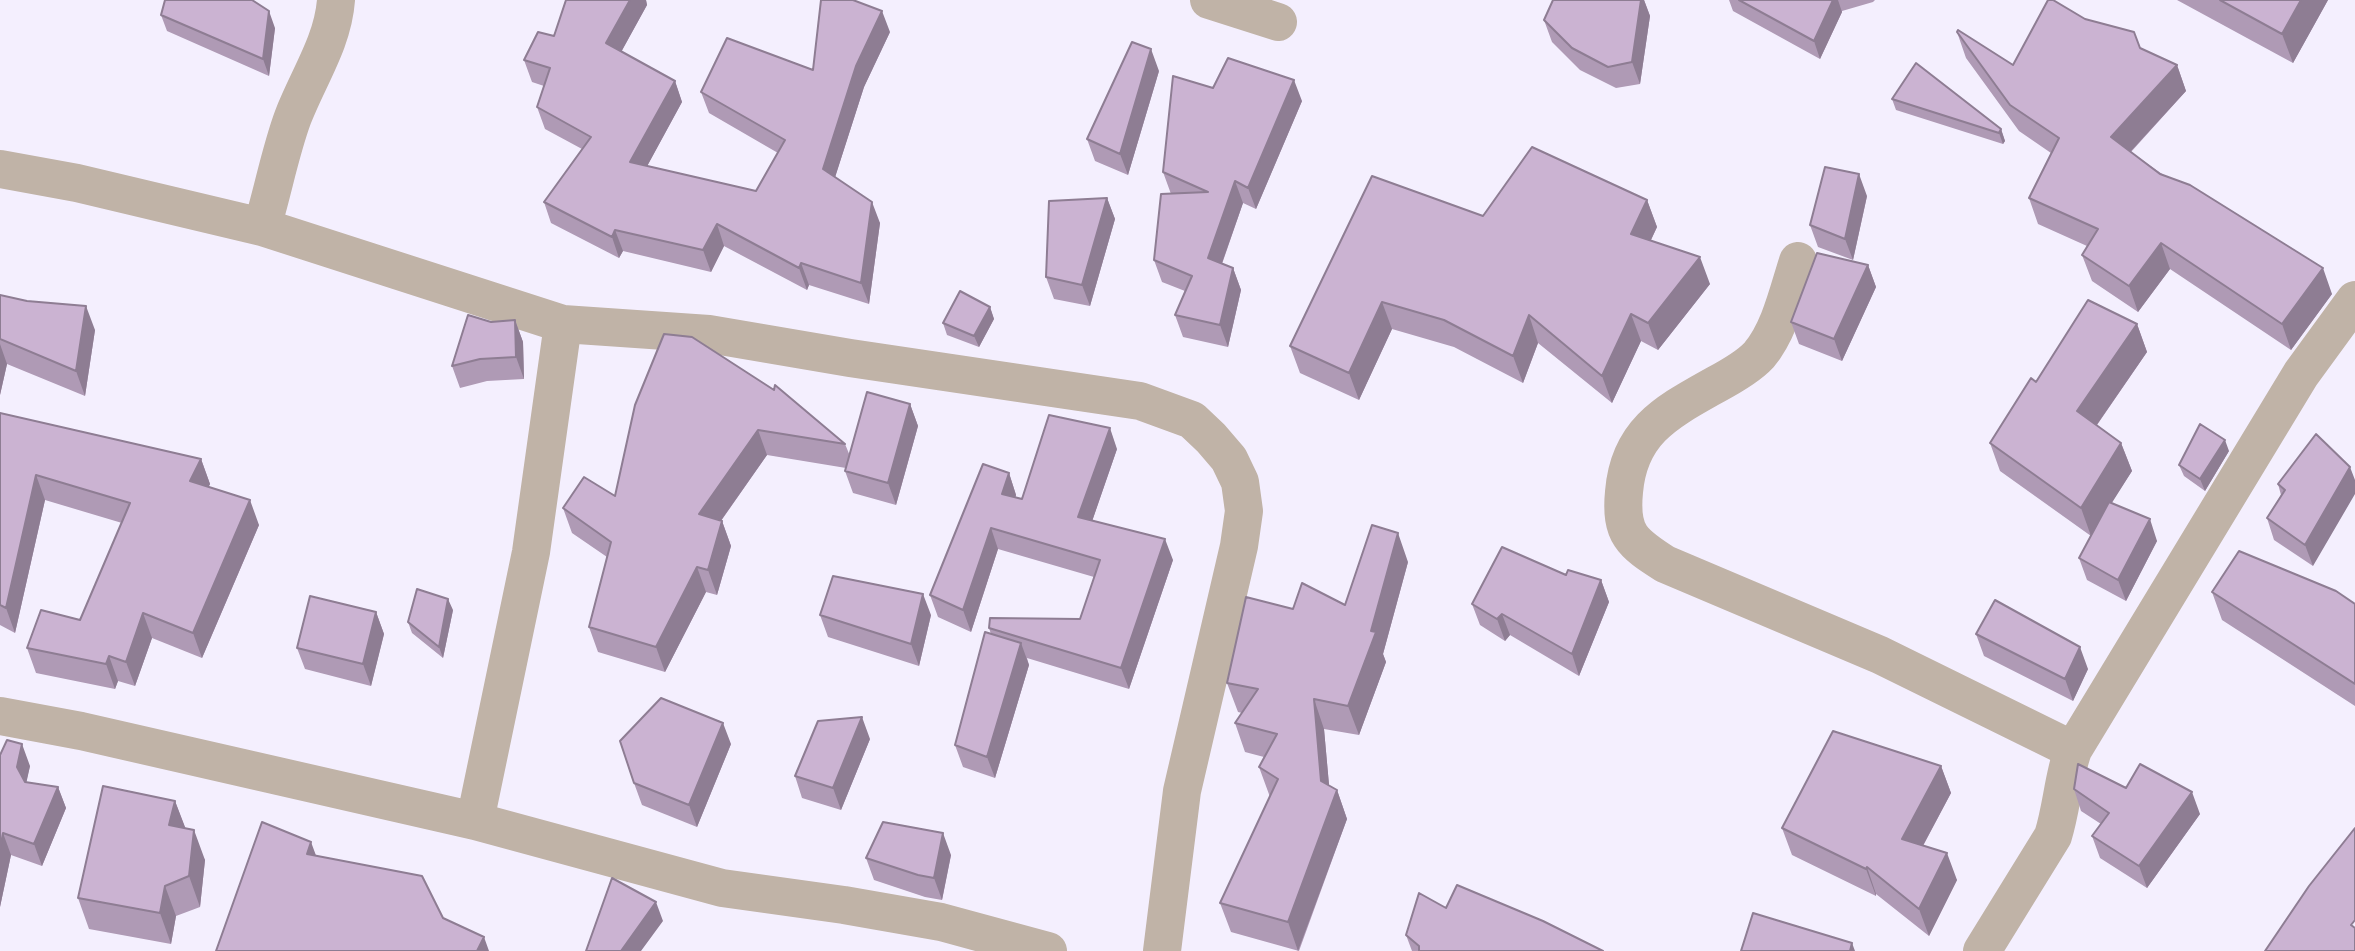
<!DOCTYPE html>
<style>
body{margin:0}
canvas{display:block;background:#f4effe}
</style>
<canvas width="2355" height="951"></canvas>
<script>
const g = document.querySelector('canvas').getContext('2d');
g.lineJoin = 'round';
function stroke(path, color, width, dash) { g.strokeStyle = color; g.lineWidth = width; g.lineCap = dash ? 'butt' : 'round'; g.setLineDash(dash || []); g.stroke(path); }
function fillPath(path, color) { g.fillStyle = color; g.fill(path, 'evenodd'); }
const street = new Path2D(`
 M1209 0 1278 22
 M0 169 77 183 262 227 563 324 709 334 850 358 1140 401 1192 420 1211 438 1229 459 1240 482 1244 511 1239 546 1182 791 1162 951
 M262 227C273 191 280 152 293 117 308 78 333 42 336 0
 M1798 261C1788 292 1780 330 1759 355 1748 367 1730 377 1715 385 1667 412 1629 431 1624 492 1620 534 1632 543 1665 564L1880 655 2073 750
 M0 716 81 731 475 821 722 888 844 905 941 922 1048 951
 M475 821 531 552 563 324
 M1982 951 2053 836C2062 807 2063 778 2073 750L2301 374 2355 300`);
const wall = new Path2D(`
 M566 0H646L647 5 621 52 675 81 682 102 647 166 756 191 778 153 709 113 701 92 813 70 890 32 864 87 835 177 880 223 869 304 809 285 807 290 724 246 711 272 623 251 619 258 551 223 544 202 582 149 545 129 537 107 544 86 532 82 524 60 554 36Z
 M1553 0H1644L1650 16 1640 84 1616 88 1580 70 1552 42 1544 20Z
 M1729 0H1875L1873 2 1842 11V12L1820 59 1733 11Z
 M2177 0H2328L2293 63Z
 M161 15 275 28 269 76 167 31Z
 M2085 19 2140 48 2177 65 2186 91 2131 152 2332 294 2291 350 2170 269 2138 312 2092 281 2082 255 2087 246 2038 224 2029 198 2051 153 2019 131 1966 58 1957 32 2013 65Z
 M1159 71 1128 175 1095 161 1087 139Z
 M1213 88 1302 101 1256 209 1243 203 1222 264 1233 268 1241 290 1228 347 1183 337 1175 315 1185 291 1162 282 1154 260 1171 194 1163 172Z
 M1892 99 2001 129 2005 141 2003 144 1896 110Z
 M1867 196 1853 260 1818 247 1810 225Z
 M1107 198 1115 219 1090 306 1054 299 1046 277Z
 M1647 200 1657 227 1651 240 1710 284 1658 350 1641 341 1612 403 1538 343 1523 383 1454 347 1392 329 1359 400 1300 373 1290 346 1483 216Z
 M1868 265 1876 287 1842 361 1799 344 1791 322Z
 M0 295 95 330 85 396 7 364 0 395Z
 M990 307 994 319 979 347 947 335 943 323Z
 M515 320 523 342 524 379 487 381 460 388 452 366 491 322Z
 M2137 324 2147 352 2097 425 2121 443 2132 471 2111 503 2157 541 2126 601 2087 580 2079 558 2091 536 2000 471 1990 443 2036 382Z
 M910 404 918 426 896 505 853 493 845 471 846 468 767 455 721 521H722L731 546 717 595 706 592 665 672 598 652 589 627 607 557 572 533 563 508 615 496 635 405 845 444 850 456Z
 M0 413 201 459 210 484 208 487 259 525 202 658 152 638 135 686 118 681 115 689 36 673 27 648 80 620 122 523 45 500 15 633 0 625Z
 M2316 434 2313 566 2274 540 2267 518 2281 495 2278 484Z
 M1117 449 1092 521 1173 560 1129 689 1027 658 1029 665 995 778 963 767 955 745 991 634 989 628 1080 619 1094 577 998 549 971 632 938 617 930 595 1009 473 1016 495 1015 498 1022 499Z
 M2229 451 2205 491 2184 476 2179 465Z
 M1408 562 1383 654 1386 662 1359 735 1324 729 1329 786 1337 790 1347 819 1299 951 1231 932 1220 903 1270 797 1259 767 1264 757 1245 752 1235 723 1242 713 1238 712 1227 683 1293 609 1345 605Z
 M1566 575 1601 580 1609 602 1579 676 1510 635 1505 641 1480 625 1472 604Z
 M2212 592 2355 604V706L2222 620Z
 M453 610 443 658 412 633 408 622Z
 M376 612 384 634 371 686 305 669 297 648Z
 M820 615H931L919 666 828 637Z
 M1976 634 2088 669 2073 701 1984 656Z
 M870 739 841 810 802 798 795 776Z
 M731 744 697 827 642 805 634 783Z
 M0 755 30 766 26 782 58 787 66 808 42 866 11 855 0 907Z
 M1941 766 1951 793 1923 846 1957 880 1929 936 1876 894V896L1792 855 1782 828Z
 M2126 788 2200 814 2147 888 2100 858 2092 836 2101 824 2081 811 2074 789Z
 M175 801 185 828 205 860 200 907 176 916 171 944 89 929 78 898Z
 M951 855 942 900 925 897 874 880 866 858Z
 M1446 908 1603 951H1412L1406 935Z`);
const shadedWall = new Path2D(`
 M630 0H646L647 5 614 65 606 43Z
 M1641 0H1644L1650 16 1640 84 1632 62Z
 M1833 0H1838L1842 12 1820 59 1814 41Z
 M2301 0H2328L2293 63 2282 34Z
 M269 11 275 28 269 76 263 59Z
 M882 11 890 32 864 87 831 190 823 169 856 66Z
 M1151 49 1159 71 1128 175 1120 154Z
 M2177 65 2186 91 2120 163 2111 137Z
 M1294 80 1302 101 1256 209 1248 188Z
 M675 81 682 102 638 183 630 162Z
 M2001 129 2005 141 2003 144 1999 133Z
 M1859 174 1867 196 1853 260 1845 239Z
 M1235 181 1243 203 1216 280 1208 258Z
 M1107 198 1115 219 1090 306 1082 285Z
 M1647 200 1657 227 1641 261 1631 234Z
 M872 202 880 223 869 304 861 283Z
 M717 224 724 246 711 272 703 250Z
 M615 230 623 251 619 258 612 237Z
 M2161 243 2170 269 2138 312 2129 286Z
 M1700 257 1710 284 1658 350 1648 323Z
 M801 263 809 285 807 290 799 268Z
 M1868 265 1876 287 1842 361 1834 339Z
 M1233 268 1241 290 1228 347 1220 325Z
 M2323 268 2332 294 2291 350 2282 324Z
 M1382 302 1392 329 1359 400 1349 373Z
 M86 306 95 330 85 396 76 371Z
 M990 307 994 319 979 347 974 336Z
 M1631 314 1641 341 1612 403 1602 376Z
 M1529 315 1538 343 1523 383 1513 356Z
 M515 320 523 342 524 379 516 357Z
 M2137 324 2147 352 2087 439 2077 411Z
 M0 344 7 364 0 395Z
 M910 404 918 426 896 505 888 483Z
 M1110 428 1117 449 1086 539 1078 517Z
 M758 430 767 455 708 539 699 514Z
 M2225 440 2229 451 2205 491 2200 479Z
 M2121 443 2132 471 2091 536 2081 508Z
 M201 459 210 484 200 506 190 481Z
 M2350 467 2355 480V494L2313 566 2305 545Z
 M1009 473 1016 495 1010 515 1002 494Z
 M36 475 45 500 15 633 6 608Z
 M250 500 259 525 202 658 193 633Z
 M2150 519 2157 541 2126 601 2118 580Z
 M722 521 731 546 717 595 708 570Z
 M991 528 998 549 971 632 963 610Z
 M1398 533 1408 562 1383 654 1386 662 1359 735 1348 706 1371 631Z
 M1165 539 1173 560 1129 689 1121 668Z
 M697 567 706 592 665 672 656 647Z
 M1601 580 1609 602 1579 676 1572 654Z
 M923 594 931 615 919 666 911 644Z
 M448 599 453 610 443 658 439 647Z
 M376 612 384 634 371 686 363 664Z
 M143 613 152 638 135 686 126 662Z
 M1502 614 1510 635 1505 641 1497 619Z
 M1021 643 1029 665 995 778 987 757Z
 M2080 647 2088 669 2073 701 2065 679Z
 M109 656 118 681 115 689 106 664Z
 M1314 699 1324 729 1331 806 1337 790 1347 819 1298 951 1288 922 1321 781Z
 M862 717 870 739 841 810 833 788Z
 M723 723 731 744 697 827 689 805Z
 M22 744 30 766 25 789 17 767Z
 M1941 766 1951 793 1912 866 1902 839Z
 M58 787 66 808 42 866 34 844Z
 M2192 792 2200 814 2147 888 2139 866Z
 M175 801 187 832 169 825Z
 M194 830 205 860 200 907 189 876Z
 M3 833 11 855 0 907V849Z
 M943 833 951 855 942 900 934 878Z
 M311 842 321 869 307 854Z
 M1947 853 1957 880 1929 936 1919 909Z
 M1867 867 1876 894V896L1866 869Z
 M165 886 176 916 171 944 160 913Z
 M656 902 663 921 641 951H621Z
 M484 937 489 951H477Z
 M1852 943 1855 951H1850Z`);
const building = new Path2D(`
 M165 0H252L269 11 263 59 161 15Z
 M566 0H630L606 43 675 81 630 162 756 191 785 140 701 92 727 38 813 70 821 0H853L882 11 856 66 823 169 872 202 861 283 801 263 799 268 717 224 703 250 615 230 612 237 544 202 591 137 537 107 550 68 524 60 538 32 554 36Z
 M1553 0H1641L1632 62 1608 67 1572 48 1544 20Z
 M1739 0H1833L1814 41Z
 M2048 0H2053L2085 19 2134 32 2140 48 2177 65 2111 137 2160 174 2190 185 2323 268 2282 324 2161 243 2129 286 2082 255 2098 229 2029 198 2059 138 2010 105 1957 32 1958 30 2013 65Z
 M2220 0H2301L2282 34Z
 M1132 42 1151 49 1120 154 1087 139Z
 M1228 58 1294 80 1248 188 1235 181 1208 258 1233 268 1220 325 1175 315 1192 276 1154 260 1161 194 1208 192 1163 172 1173 76 1213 88Z
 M1916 63 2001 129 1999 133 1892 99Z
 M1532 147 1647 200 1631 234 1700 257 1648 323 1631 314 1602 376 1529 315 1513 356 1444 320 1382 302 1349 373 1290 346 1372 176 1483 216Z
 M1825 167 1859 174 1845 239 1810 225Z
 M1107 198 1082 285 1046 277 1049 201Z
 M1817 253 1868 265 1834 339 1791 322Z
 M960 291 990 307 974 336 943 323Z
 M0 295 27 301 86 306 76 371 0 339Z
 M2088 300 2137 324 2077 411 2121 443 2081 508 1990 443 2031 378 2036 382Z
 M468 315 491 322 515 320 516 357 480 359 452 366Z
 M664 334 692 337 774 390 775 385 845 444 758 430 699 514 722 521 708 570 697 567 656 647 589 627 611 542 563 508 584 477 615 496 635 405Z
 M867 392 910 404 888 483 845 471Z
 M0 413 201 459 190 481 250 500 193 633 143 613 126 662 109 656 106 664 27 648 41 610 80 620 130 503 36 475 6 608 0 605Z
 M1049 415 1110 428 1078 517 1165 539 1121 668 989 628 990 618 1080 619 1100 560 991 528 963 610 930 595 983 464 1009 473 1002 494 1022 499Z
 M2200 424 2225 440 2200 479 2179 465Z
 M2316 434 2350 467 2305 545 2267 518 2285 490 2278 484Z
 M2109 502 2150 519 2118 580 2079 558Z
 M1372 525 1398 533 1371 631 1376 632 1348 706 1314 699 1321 781 1337 790 1288 922 1220 903 1278 779 1259 767 1277 734 1235 723 1258 689 1227 683 1246 597 1293 609 1302 583 1345 605Z
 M1502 547 1566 575 1568 570 1601 580 1572 654 1502 614 1497 619 1472 604Z
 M2239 551 2336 591 2355 604V684L2212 592Z
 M833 576 923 594 911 644 820 615Z
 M417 589 448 599 439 647 408 622Z
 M310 596 376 612 363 664 297 648Z
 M1995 600 2080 647 2065 679 1976 634Z
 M985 632 1021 643 987 757 955 745Z
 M661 698 723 723 689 805 634 783 620 741Z
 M862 717 833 788 795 776 818 721Z
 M1833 731 1941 766 1902 839 1947 853 1919 909 1867 867 1866 869 1782 828Z
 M7 740 22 744 17 767 25 782 58 787 34 844 3 833 0 849V755Z
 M2078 764 2126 788 2140 764 2192 792 2139 866 2092 836 2109 813 2074 789Z
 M103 786 175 801 169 825 194 830 189 876 165 886 160 913 78 898Z
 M262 822 311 842 307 854 422 876 443 918 484 937 477 951H216Z
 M883 822 943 833 934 878 918 875 866 858Z
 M2355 828V920L2351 925 2355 928V951H2265L2309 886Z
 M612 878 656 902 621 951H586Z
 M1457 885 1543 921 1603 951H1419V946L1406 935 1419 893 1446 908Z
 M1753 913 1852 943 1850 951H1741Z`);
stroke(street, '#c0b3a7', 38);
fillPath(wall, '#af9ab5');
fillPath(shadedWall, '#8e7d93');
fillPath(building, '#cbb3d2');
stroke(building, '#8e7d93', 2);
</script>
